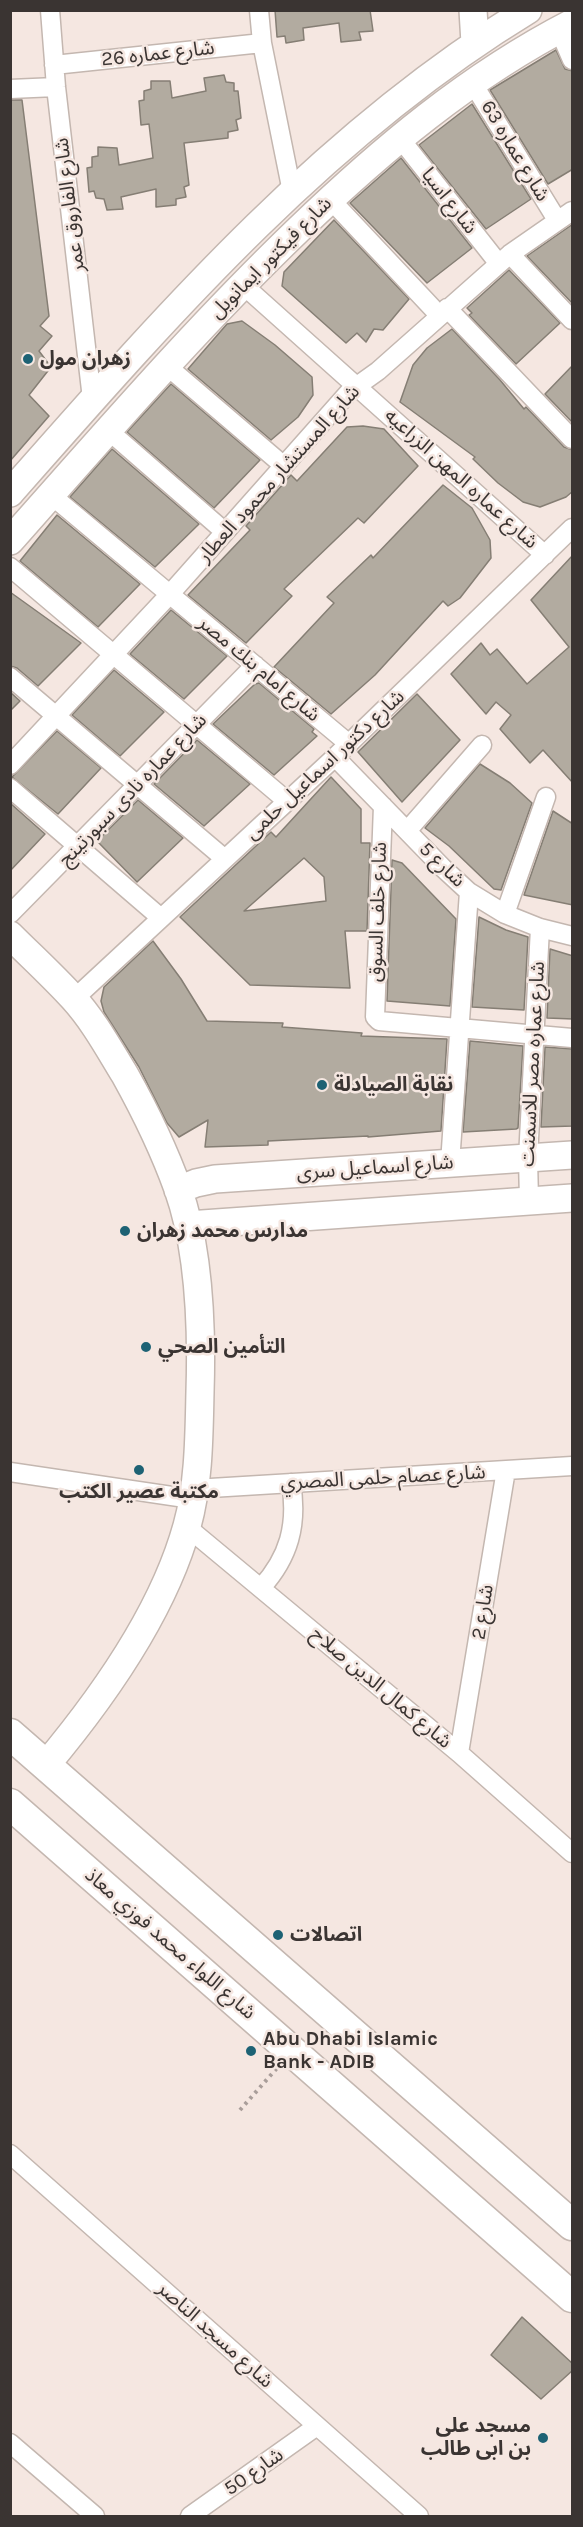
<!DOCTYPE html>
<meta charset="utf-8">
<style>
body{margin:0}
#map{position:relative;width:583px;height:2527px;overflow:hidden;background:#f5e7e1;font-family:Karla,sans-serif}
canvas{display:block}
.frame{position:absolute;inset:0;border:12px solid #3a3432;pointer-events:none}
</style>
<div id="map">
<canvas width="583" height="2527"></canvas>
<div class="frame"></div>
</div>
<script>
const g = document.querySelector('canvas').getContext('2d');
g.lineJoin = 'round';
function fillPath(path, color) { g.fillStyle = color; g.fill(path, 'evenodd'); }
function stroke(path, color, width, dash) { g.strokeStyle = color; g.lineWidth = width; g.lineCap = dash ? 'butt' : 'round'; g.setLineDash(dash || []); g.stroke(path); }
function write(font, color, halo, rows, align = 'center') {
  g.font = font + ' Karla,"Noto Sans Arabic",sans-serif'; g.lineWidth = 5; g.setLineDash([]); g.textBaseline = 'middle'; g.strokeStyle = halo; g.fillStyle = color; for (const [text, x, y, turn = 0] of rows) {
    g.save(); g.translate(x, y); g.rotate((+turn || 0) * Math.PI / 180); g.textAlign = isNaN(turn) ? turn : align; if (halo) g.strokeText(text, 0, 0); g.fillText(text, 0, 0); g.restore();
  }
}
const building = new Path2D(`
 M275 10H370L373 31 359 32 361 40 341 42 339 23 303 28 304 40 286 43 285 36 277 37Z
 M556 50 565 69 573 71V169L548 184 490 90Z
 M224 75 226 82 234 83V91H238L241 118 236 120 238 130 228 132V138L184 143 189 185 184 187 186 197 176 199V205L156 207V189L121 197 123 209 107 210 104 199 96 198 94 191 89 192 87 168 92 167V157L98 156V147L117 148 119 165 153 158 149 124 141 125 139 101 144 100V91L151 89V81H170L172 98 206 91 204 78Z
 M10 100H22L49 316 40 326 52 336 39 351 51 367 29 395 49 416 10 461Z
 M472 104 531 199 486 229 419 145Z
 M401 158 472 248 427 283 350 203Z
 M334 220 409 299 383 330 374 329 366 342 357 333 346 343 282 286 284 272Z
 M573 224V304L527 256Z
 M509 270 560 323 516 364 469 315 472 313 467 308Z
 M242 321 275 345 312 377 313 395 298 417 271 440 188 369 227 324Z
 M452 329 500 380 524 409 526 407 564 447 573 450V491L566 497 540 507 523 502 498 483 473 459 475 457 400 402 413 365 427 348Z
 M573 365V423L545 394Z
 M171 384 260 460 214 508 127 432Z
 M363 426 384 429 418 466 364 523 358 518 284 589 292 596 246 643 188 595 250 530 246 526 291 475 297 481 347 427Z
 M112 449 199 524 155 567 70 497Z
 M443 485 472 508 490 540 491 558 460 598 448 606 443 601 375 675 331 714 274 667 334 603 327 597 371 555 373 558Z
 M57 515 140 584 98 627 20 561Z
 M573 555V783L543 750 530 763 500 729 511 715 496 702 486 714 451 674 481 643 490 655 497 649 527 684 569 647 531 600Z
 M10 592 81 643 38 686 17 668 10 666Z
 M171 610 227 656 184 699 130 654Z
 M114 670 164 712 120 756 72 715Z
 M259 683 314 729 312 732 317 736 274 775 213 724 255 684Z
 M10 692 20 701 10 711Z
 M417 694 460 740 402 802 358 752Z
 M57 731 101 768 58 814 12 777Z
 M197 740 250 784 204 826 154 784Z
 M480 764 510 783 532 803 501 890 494 889 449 846 425 828Z
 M331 777 361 809V843H370L367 931H345L350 988 250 985 180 917 271 832 276 837ZM304 858 324 877 326 901 244 911Z
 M138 800 183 838 137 882 97 841Z
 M10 803 45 834 10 871Z
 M553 811 573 824V905L524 895Z
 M392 860 402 863 456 919 450 1006 387 1001Z
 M479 917 506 930 528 937 524 1010 472 1007Z
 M153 941 181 979 207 1021 283 1023 282 1027 362 1033 361 1036 447 1039 441 1131 368 1137V1136L268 1141V1145L205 1147 208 1120 179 1137 167 1123 139 1067 104 1012 101 1001 104 987Z
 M550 949 573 956V1019L547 1018Z
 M470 1041 523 1046 518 1128 516 1129 463 1132Z
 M545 1047 573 1049V1126L541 1127Z
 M522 2317 573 2364V2370L541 2399 491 2355Z`);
const path = new Path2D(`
 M240 2110 277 2068`);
const street = new Path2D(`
 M50 10 56 87 92 399
 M259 10 262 43 292 192
 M559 30 572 60
 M54 65 262 43
 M472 82 557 220
 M10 89 56 87
 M399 137 499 264
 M330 199 439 315
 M510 254 572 320
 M242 284 545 555
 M447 308 572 439
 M167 366 284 466
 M109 431 225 532
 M51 495 349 744
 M10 567 287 801
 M10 677 225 859
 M335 757 443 868 469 892 505 914 540 928 572 936
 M10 765 170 594 350 391 378 371 510 254 572 211
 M10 788 161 918
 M383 806 375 1017 379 1021 572 1038
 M407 831 482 745
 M10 914 255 665
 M505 914 546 797
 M74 999 335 757 572 528
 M450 1163 469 892
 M529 1201 528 1158 540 928
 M10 1472 192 1499
 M194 1489 572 1466
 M187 1527 459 1753 572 1853
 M261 1588C289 1557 298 1525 291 1483
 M459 1753 506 1470
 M10 2154 419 2516
 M10 2443 95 2516
 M190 2516 317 2426`);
const secondary = new Path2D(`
 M473 10 475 43
 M10 493C166 316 324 134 528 10
 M10 541C104 435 196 328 298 230 381 150 469 76 572 23
 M10 935C31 956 53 976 73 998 94 1021 109 1049 125 1075 145 1111 164 1150 178 1189 199 1248 202 1329 200 1392 199 1436 199 1483 187 1526 163 1613 103 1697 46 1765
 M178 1190 196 1183 215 1179 572 1155
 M188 1225 572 1198`);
const primary = new Path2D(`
 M10 1734 572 2225
 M10 1804 572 2297`);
const markers = [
 [28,359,6,"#1d6274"],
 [322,1085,6,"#1d6274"],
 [125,1231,6,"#1d6274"],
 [146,1347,6,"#1d6274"],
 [139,1470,6,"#1d6274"],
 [278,1935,6,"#1d6274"],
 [251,2051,6,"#1d6274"],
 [543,2438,6,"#1d6274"]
];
const streetNames = [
 ["شارع عماره 26",158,54,-6],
 ["شارع عماره 63",515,151,59],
 ["شارع اسيا",449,201,52],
 ["شارع الفاروق عمر",70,205,-97],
 ["شارع فيكتور ايمانويل",271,258,-45],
 ["شارع المستشار محمود العطار",279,474,-48],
 ["شارع عماره المهن الزراعيه",461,479,42],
 ["شارع امام بنك مصر",259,669,40],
 ["شارع دكتور اسماعيل حلمى",325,765,-43],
 ["شارع عماره نادى سبورتينج",133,790,-46],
 ["شارع 5",442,865,44],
 ["شارع خلف السوق",378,912,-88],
 ["شارع عماره مصر للاسمنت",533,1064,-87],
 ["شارع اسماعيل سرى",375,1168,-4],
 ["شارع عصام حلمى المصري",383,1478,-3],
 ["شارع 2",483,1612,-81],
 ["شارع كمال الدين صلاح",381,1688,40],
 ["شارع اللواء محمد فوزي معاذ",170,1944,41],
 ["شارع مسجد الناصر",215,2335,42],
 ["شارع 50",254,2472,-35]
];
const poiNames = [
 ["زهران مول",40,359],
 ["نقابة الصيادلة",334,1085],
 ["مدارس محمد زهران",137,1231],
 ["التأمين الصحي",158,1347],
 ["مكتبة عصير الكتب",139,1492,"center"],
 ["اتصالات",290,1935],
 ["Abu Dhabi Islamic",263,2039],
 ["Bank - ADIB",263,2062],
 ["مسجد على",531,2426,"right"],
 ["بن ابى طالب",531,2449,"right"]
];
fillPath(building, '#b2aba0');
stroke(building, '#857e74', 1.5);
stroke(street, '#c4b7b0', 21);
stroke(secondary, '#c4b7b0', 30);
stroke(primary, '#c4b7b0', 33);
stroke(path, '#a99e9a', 4, [3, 4.5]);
stroke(street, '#fff', 18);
stroke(secondary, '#fff', 27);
stroke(primary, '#fff', 30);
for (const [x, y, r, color] of markers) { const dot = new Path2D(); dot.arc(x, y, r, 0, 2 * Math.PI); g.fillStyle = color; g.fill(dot); stroke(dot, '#f5e7e1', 2); }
write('20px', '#3a3432', '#f5e7e1', streetNames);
write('bold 20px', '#3a3432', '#f5e7e1', poiNames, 'left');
</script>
